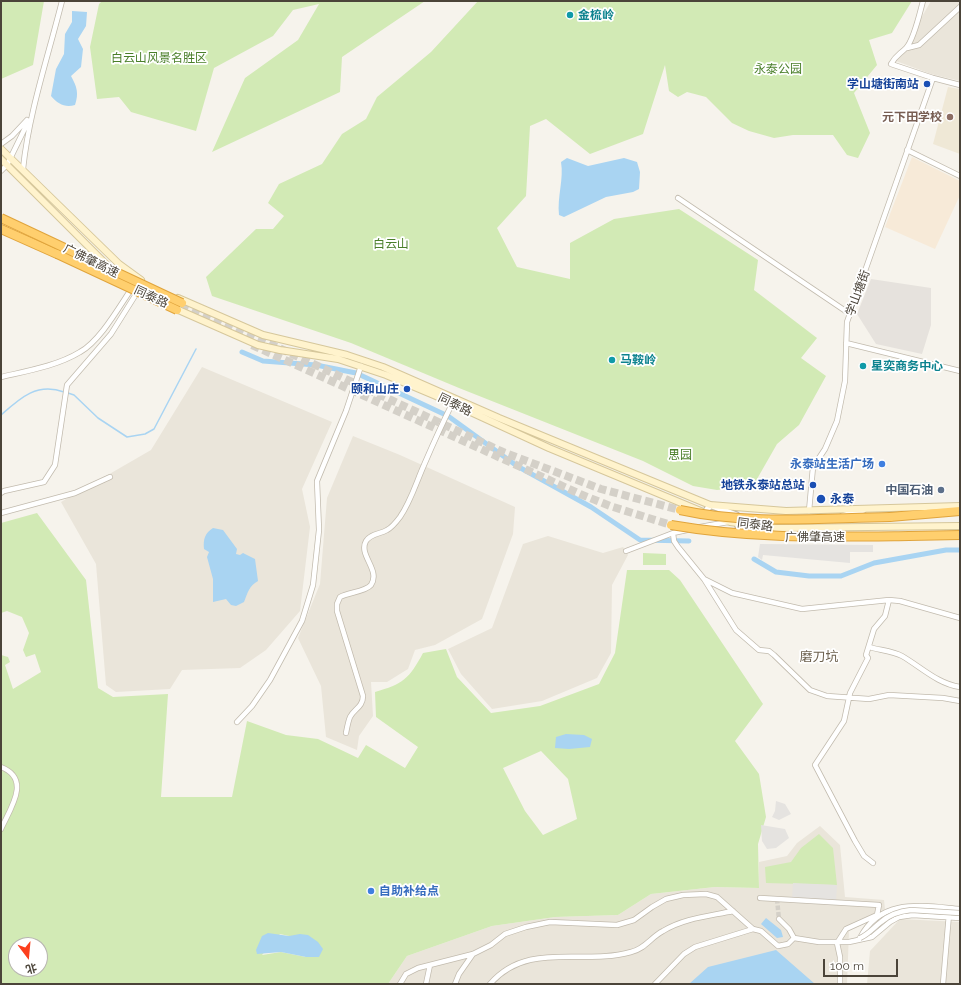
<!DOCTYPE html>
<meta charset="utf-8">
<style>
body{margin:0}
#map{position:relative;width:961px;height:985px;overflow:hidden;background:#f6f3ec;font-family:Raleway,"Noto Sans SC",sans-serif}
canvas{display:block}
.frame{position:absolute;inset:0;border:2px solid #4b4439;pointer-events:none}
.north{position:absolute;left:8px;top:937px;width:40px;height:40px;box-sizing:border-box;background:#fff;border:1px solid #b7b4b0;border-radius:50%;rotate:164deg;font-size:11px;font-weight:700;line-height:16px;text-align:center;color:#4b4439}
.north::after{content:'';display:block;margin:auto;width:14px;height:18px;background:#fc3f1d;clip-path:polygon(50% 0,100% 100%,50% 72%,0 100%)}
.scale{position:absolute;left:823px;top:959px;width:75px;height:18px;box-sizing:border-box;border:2px solid #4b4439;border-top:0;padding-left:5px;font-size:12px;line-height:14px;white-space:nowrap;color:#4b4439;-webkit-text-stroke:3px #fff;paint-order:stroke}
</style>
<div id="map">
<canvas width="961" height="985"></canvas>
<div class="frame"></div>
<div class="north">北</div>
<div class="scale">100 m</div>
</div>
<script>
const g = document.querySelector('canvas').getContext('2d');
g.lineJoin = 'round';
function fillPath(path, color) { g.fillStyle = color; g.fill(path, 'evenodd'); }
function stroke(path, color, width, dash) { g.strokeStyle = color; g.lineWidth = width; g.lineCap = dash ? 'butt' : 'round'; g.setLineDash(dash || []); g.stroke(path); }
function write(font, color, halo, rows, align = 'center') {
  g.font = font + ' Raleway,"Noto Sans SC",sans-serif'; g.lineWidth = 3.5; g.setLineDash([]); g.textBaseline = 'middle'; g.strokeStyle = halo; g.fillStyle = color; for (const [text, x, y, turn = 0] of rows) {
    g.save(); g.translate(x, y); g.rotate((+turn || 0) * Math.PI / 180); g.textAlign = isNaN(turn) ? turn : align; if (halo) g.strokeText(text, 0, 0); g.fillText(text, 0, 0); g.restore();
  }
}
const residential = new Path2D(`
 M931 1H960V81L931 74 896 61Z
 M202 367 332 422 302 489 310 527 300 611 266 650 240 668 182 670 170 689 116 692 106 685 96 564 61 502 151 450Z
 M353 436 400 455 515 507 513 534 482 619 435 645 415 650 408 669 387 682H371L373 716 359 736 357 750 326 737 321 686 298 638 320 584 327 498Z
 M548 536 603 553 623 547 626 551 628 555 612 585 611 653 597 678 542 701 492 709 461 674 448 649 492 628 523 544Z
 M820 826 840 845 845 897 884 900 885 909 876 918 849 931 847 984H388L407 956 492 926 555 917 618 915 651 894 715 887 759 888V862L787 856 797 843Z
 M900 919 960 922V984H867L870 951Z`);
const commercial = new Path2D(`
 M912 157 960 181V195L935 249 885 227Z`);
const industrial = new Path2D(`
 M871 279 931 288V325L922 354 876 344 857 314Z`);
const education = new Path2D(`
 M948 87 960 89V154L933 144Z`);
const green = new Path2D(`
 M1 1H44L33 65 1 79Z
 M102 1H425L342 57 340 92 212 152 245 78 298 40 319 4 293 10 273 36 214 68 196 131 131 112 119 97 97 99 90 47 99 4Z
 M478 1H912L892 33 869 40 877 65 854 93 870 133 858 158 847 155 833 135H793L774 138 749 131 732 123 706 97 687 92 678 97 669 91 665 65 643 134 590 154 546 119 530 126 526 196 497 228 517 267 570 279V243L614 219 679 209 758 260 754 290 817 338 801 358 826 376 799 425 777 444 753 486 717 490 693 486 643 461 459 388 351 343 212 296 206 277 256 229H273L284 216 268 203 279 184 322 164 342 134 366 119 377 97 431 52Z
 M37 513 86 580 98 688 113 697 168 694 161 797H232L247 721 286 735 318 739 358 758 366 745 405 768 418 747 376 717 375 692C403 684 409 679 423 653L446 649 457 677 491 713 540 706 599 684 615 653 627 570H669L680 580 763 704 735 741 759 774 766 817 758 844 759 888 715 887 651 894 618 915 555 917 492 926 407 956 388 984H1V655L8 657 10 662 5 665 13 689 41 672 35 654 26 657 23 650 29 633 22 617 7 611 1 613V523ZM541 751 568 779 577 819 543 835 525 811 503 768ZM280 934 289 936 306 957 281 952 262 955ZM16 945H40V969H16Z
 M643 553 666 554V565H643Z
 M819 834 833 848 837 885 766 883 765 867 791 862 801 848Z`);
const parking = new Path2D(`
 M760 544 873 545V552H850V563L763 555 762 560 758 557Z
 M776 801 785 804 791 814 779 820 772 817 775 811Z
 M761 825 785 829 789 838 776 848 767 849 762 841Z
 M793 883 837 885 836 902 792 900Z`);
const water = new Path2D(`
 M72 11 87 12 86 26 78 39 83 49 81 67 71 76C77 87 79 93 75 105 65 108 58 104 51 96L56 69 64 54 65 34 72 22Z
 M567 158 588 166 624 158 637 162 640 172 639 189 633 192 606 197 564 217 559 215C557 197 564 179 561 162Z
 M213 528 223 530 237 549 236 554 240 555 243 553 255 559 258 581C249 586 248 592 244 602L236 606 231 605 226 599 213 602V579L207 557 209 552 204 549C203 539 205 533 213 528Z
 M566 734 584 735 592 739 590 747 569 749 555 748 556 737Z
 M766 918 781 930 783 937 777 938 761 924Z
 M268 933 289 936 300 934 308 935 318 942 323 949 319 957H306L281 952 257 954 256 950 262 936Z
 M776 950 815 984H689L708 967Z`);
const stream = new Path2D(`
 M68 393 74 395 98 418 127 437 145 434 154 429 196 349
 M1 415C20 398 37 382 64 392`);
const canal = new Path2D(`
 M242 352 263 361 316 365 356 373 448 416 517 466 591 507 640 540 689 541
 M754 559 776 572 809 576H841L874 563 946 550H960`);
const minorTunnel = new Path2D(`
 M777 899 779 919`);
const motorwayTunnel = new Path2D(`
 M182 303 503 452 601 489 680 510
 M252 345 580 494 610 506 671 525`);
const minor = new Path2D(`
 M923 1C920 12 914 40 906 48 899 55 896 55 891 64L933 78 960 85
 M907 48 919 45 960 7
 M1 144 12 136 27 120
 M907 150 960 176
 M23 169C29 112 48 57 62 1
 M1 171 7 165 28 122
 M678 198 850 314
 M846 343 960 371
 M1 377C27 371 57 366 80 352 100 341 119 307 132 288
 M1 493 4 491 44 482 55 465 67 385 111 334 138 291
 M809 511 813 467 825 449 837 421 845 381 847 322 933 78
 M1 513 75 493 110 477
 M700 527 728 522
 M673 533 674 541 678 547 704 579 736 630 759 650 769 651 774 655 810 690 827 696 869 699 889 695 943 698 960 701
 M626 551 673 533 687 530
 M704 579 732 593 802 609 889 600 900 601 960 618
 M869 647C879 650 893 651 902 656 921 667 938 684 960 687
 M237 722 252 706 270 680 302 621 313 585 319 530 317 481 346 411 361 366
 M346 733C347 728 348 722 350 717 354 709 363 707 363 696L337 611V604L340 597C349 592 365 592 371 585 381 570 358 555 366 541 370 534 380 534 387 530 391 528 397 521 400 517 411 501 416 483 424 465 433 444 442 424 452 404
 M1 767C32 779 10 809 1 829
 M873 863 864 856 855 841 815 765 844 721 850 693 868 658 866 655 874 629 885 616 889 600
 M760 898 879 905 877 915 846 929 837 943 840 957V984
 M779 919 789 929 794 938 819 942H849L872 937 890 922 899 917 913 915 960 918
 M860 938C881 897 923 906 960 909
 M400 984 406 974 418 968 473 954 491 945 505 934 526 927 550 922 617 925 634 920 652 907 666 899 683 895 706 894 717 897 753 929 761 931 778 946 788 944 794 938
 M426 984 430 965
 M455 984 459 974 473 954
 M490 984C528 940 583 966 631 952 645 949 651 937 663 931 684 918 710 916 733 911
 M655 984 684 954 695 947 753 929
 M943 984 949 914`);
const tertiary = new Path2D(`
 M705 513 710 505 736 515
 M843 516 863 510
 M738 525 762 532`);
const secondary = new Path2D(`
 M1 149 119 264 141 280
 M1 159 125 283
 M178 298 263 335 347 355 383 367 499 418 710 505 786 511 960 506
 M174 308 258 345 280 350 338 359 386 375 436 396 549 448 703 512
 M721 519 730 522 776 528 960 526`);
const motorway = new Path2D(`
 M1 229 57 254
 M890 517 960 511
 M909 536 960 535`);
const minorBridge = new Path2D(`
 M860 938C869 934 873 928 881 922 889 915 901 911 911 910L960 913`);
const motorwayBridge = new Path2D(`
 M1 218 182 303
 M57 254 177 310
 M680 510C748 525 820 518 890 517
 M671 525C751 539 828 537 909 536`);
const markers = [
 [570,15,4,"#0f9aa8"],
 [927,84,4,"#1a4fb4"],
 [950,117,4,"#8d6e63"],
 [612,360,4,"#0f9aa8"],
 [863,366,4,"#0f9aa8"],
 [407,389,4,"#1a4fb4"],
 [882,464,4,"#3f7fe0"],
 [813,485,4,"#1a4fb4"],
 [941,490,4,"#5c6f8a"],
 [821,499,5,"#1a4fb4"],
 [371,891,4,"#3f7fe0"]
];
const cultureNames = [
 ["金梳岭",578,15],
 ["马鞍岭",620,360],
 ["星奕商务中心",871,366]
];
const parkNames = [
 ["白云山风景名胜区",159,58],
 ["永泰公园",778,69],
 ["白云山",391,244],
 ["思园",680,455]
];
const transitNames = [
 ["学山塘街南站",919,84],
 ["颐和山庄",399,389],
 ["地铁永泰站总站",805,485],
 ["永泰",830,499,"left"]
];
const educationNames = [
 ["元下田学校",942,117]
];
const streetNames = [
 ["广佛肇高速",91,261,26],
 ["学山塘街",858,293,-70],
 ["同泰路",151,297,25],
 ["同泰路",455,405,26],
 ["同泰路",755,525,7],
 ["广佛肇高速",815,537]
];
const shopNames = [
 ["永泰站生活广场",874,464],
 ["自助补给点",379,891,"left"]
];
const serviceNames = [
 ["中国石油",933,490]
];
const neighbourhoodNames = [
 ["磨刀坑",819,657]
];
fillPath(residential, '#eae5da');
fillPath(commercial, '#f7ead8');
fillPath(industrial, '#e6e2dd');
fillPath(education, '#efe8d6');
fillPath(green, '#d2eab5');
fillPath(parking, '#e5e3e0');
fillPath(water, '#a9d4f2');
stroke(stream, '#a9d4f2', 1.5);
stroke(canal, '#a9d4f2', 5);
stroke(minorTunnel, '#d4d0c8', 4.5, [4.5, 2]);
stroke(motorwayTunnel, '#d4d0c8', 8, [8, 4]);
stroke(minor, '#c2bbae', 6);
stroke(tertiary, '#c2bbae', 8);
stroke(secondary, '#d6c79b', 8);
stroke(motorway, '#e0a43c', 10);
stroke(minor, '#fff', 4.5);
stroke(tertiary, '#fff', 5.5);
stroke(secondary, '#fff3cd', 6);
stroke(motorway, '#ffcf6e', 8);
stroke(minorBridge, '#c2bbae', 6, []);
stroke(motorwayBridge, '#e0a43c', 10, []);
stroke(minorBridge, '#fff', 4.5);
stroke(motorwayBridge, '#ffcf6e', 8);
for (const [x, y, r, color] of markers) { const dot = new Path2D(); dot.arc(x, y, r, 0, 2 * Math.PI); g.fillStyle = color; g.fill(dot); stroke(dot, '#fff', 1.5); }
write('bold 12px', '#0d838f', '#fff', cultureNames, 'left');
write('12px', '#4a7f2a', '#fff', parkNames);
write('bold 12px', '#164399', '#fff', transitNames, 'right');
write('bold 12px', '#785e54', '#fff', educationNames, 'right');
write('12px', '#4b4439', '#fff', streetNames);
write('bold 12px', '#366cbe', '#fff', shopNames, 'right');
write('bold 12px', '#4e5e75', '#fff', serviceNames, 'right');
write('13px', '#6e6250', '#fff', neighbourhoodNames);
</script>
